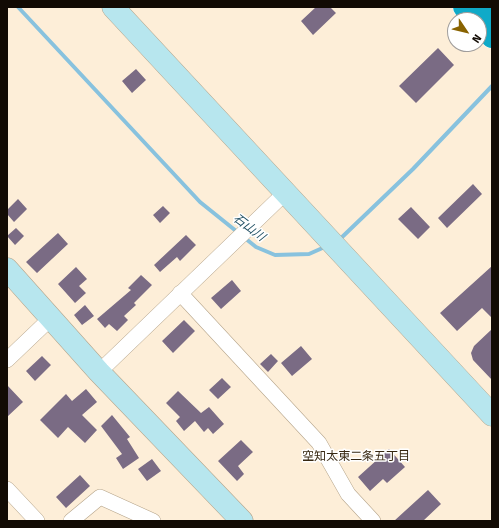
<!DOCTYPE html>
<meta charset="utf-8">
<style>
body{margin:0}
#map{position:relative;width:499px;height:528px;overflow:hidden;background:#fdeed8;font-family:"Fira Sans",sans-serif}
canvas{display:block}
.frame{position:absolute;inset:0;border:8px solid #120b04;pointer-events:none}
.north{position:absolute;left:447px;top:12px;width:40px;height:40px;box-sizing:border-box;background:#fff;border:1px solid #a09d9b;border-radius:50%;rotate:125deg;font-size:11px;font-weight:700;line-height:16px;text-align:center;color:#120b04}
.north::after{content:'';display:block;margin:auto;width:14px;height:18px;background:#896301;clip-path:polygon(50% 0,100% 100%,50% 72%,0 100%)}
</style>
<div id="map">
<canvas width="499" height="528"></canvas>
<div class="frame"></div>
<div class="north">N</div>
</div>
<script>
const g = document.querySelector('canvas').getContext('2d');
g.lineJoin = 'round';
function stroke(path, color, width, dash) { g.strokeStyle = color; g.lineWidth = width; g.lineCap = dash ? 'butt' : 'round'; g.setLineDash(dash || []); g.stroke(path); }
function fillPath(path, color) { g.fillStyle = color; g.fill(path, 'evenodd'); }
function write(font, color, halo, rows, align = 'center') {
  g.font = font + ' "Fira Sans","Noto Sans JP",sans-serif'; g.lineWidth = 3; g.setLineDash([]); g.textBaseline = 'middle'; g.strokeStyle = halo; g.fillStyle = color; for (const [text, x, y, turn = 0] of rows) {
    g.save(); g.translate(x, y); g.rotate((+turn || 0) * Math.PI / 180); g.textAlign = isNaN(turn) ? turn : align; if (halo) g.strokeText(text, 0, 0); g.fillText(text, 0, 0); g.restore();
  }
}
const stream = new Path2D(`
 M18 7 200 202 256 247 275 255 309 254 327 246
 M339 240 413 169 492 86`);
const building = new Path2D(`
 M316 7H330L336 13 313 35 301 21Z
 M438 48 454 65 416 103 399 86Z
 M136 69 146 80 132 93 122 81Z
 M473 184 482 194 447 228 438 218Z
 M18 199 27 209 14 222 7 214V210Z
 M163 206 170 213 160 223 153 215Z
 M411 207 430 227 418 239 398 219Z
 M16 228 24 236 15 245 7 236Z
 M58 233 68 244 37 273 26 262Z
 M186 235 196 245 180 261 177 257 160 272 154 265Z
 M492 266V318L482 308 457 331 440 313Z
 M76 267 87 279 79 286 86 293 75 303 58 284Z
 M141 275 152 285 134 303 136 305 124 316 128 320 117 331 109 324 105 328 97 319 131 290 128 288Z
 M232 280 241 291 221 309 211 298Z
 M85 305 94 316 82 325 74 315Z
 M184 320 195 331 173 353 162 341Z
 M492 329V380L473 360 471 353 474 346Z
 M301 346 312 359 292 376 281 363Z
 M271 354 278 361 268 372 260 364Z
 M42 356 51 365 35 381 26 371Z
 M222 378 231 387 218 399 209 390Z
 M7 385 23 402 7 417Z
 M86 389 97 402 82 415 97 430 85 443 68 427 58 438 40 420 66 394 72 401Z
 M178 391 201 413 209 407 224 424 213 434 208 428 204 432 195 421 184 431 176 421 180 417 166 403Z
 M112 415 130 437 127 439 139 458 123 469 116 458 122 454 101 426Z
 M241 440 253 452 238 466 244 474 237 481 218 461Z
 M389 449 405 467 387 483 383 479 370 491 358 477Z
 M152 459 161 471 147 481 138 469Z
 M80 475 90 486 66 508 56 497Z
 M428 490 441 504 423 521H394Z`);
const street = new Path2D(`
 M180 293 319 443 348 494 373 521
 M7 360 51 318
 M99 372 285 193
 M7 489 37 521
 M71 521 100 497 153 521`);
const secondary = new Path2D(`
 M113 7 492 415
 M7 269 99 372 242 521`);
const highway = new Path2D(`
 M464 7 476 20
 M485 7 492 14
 M479 23 492 37`);
const waterNames = [
 ["石山川",249,228,37]
];
const neighbourhoodNames = [
 ["空知太東二条五丁目",356,457]
];
stroke(stream, '#88c2de', 4);
fillPath(building, '#7a6b84');
stroke(street, '#b5a48a', 16);
stroke(secondary, '#b5a48a', 23);
stroke(highway, '#fff', 23);
stroke(street, '#fff', 15);
stroke(secondary, '#b7e6ee', 22);
stroke(highway, '#0faac8', 22);
write('italic 12px', '#1f4e62', '#fff', waterNames);
write('12px', '#362711', '#fff', neighbourhoodNames);
</script>
